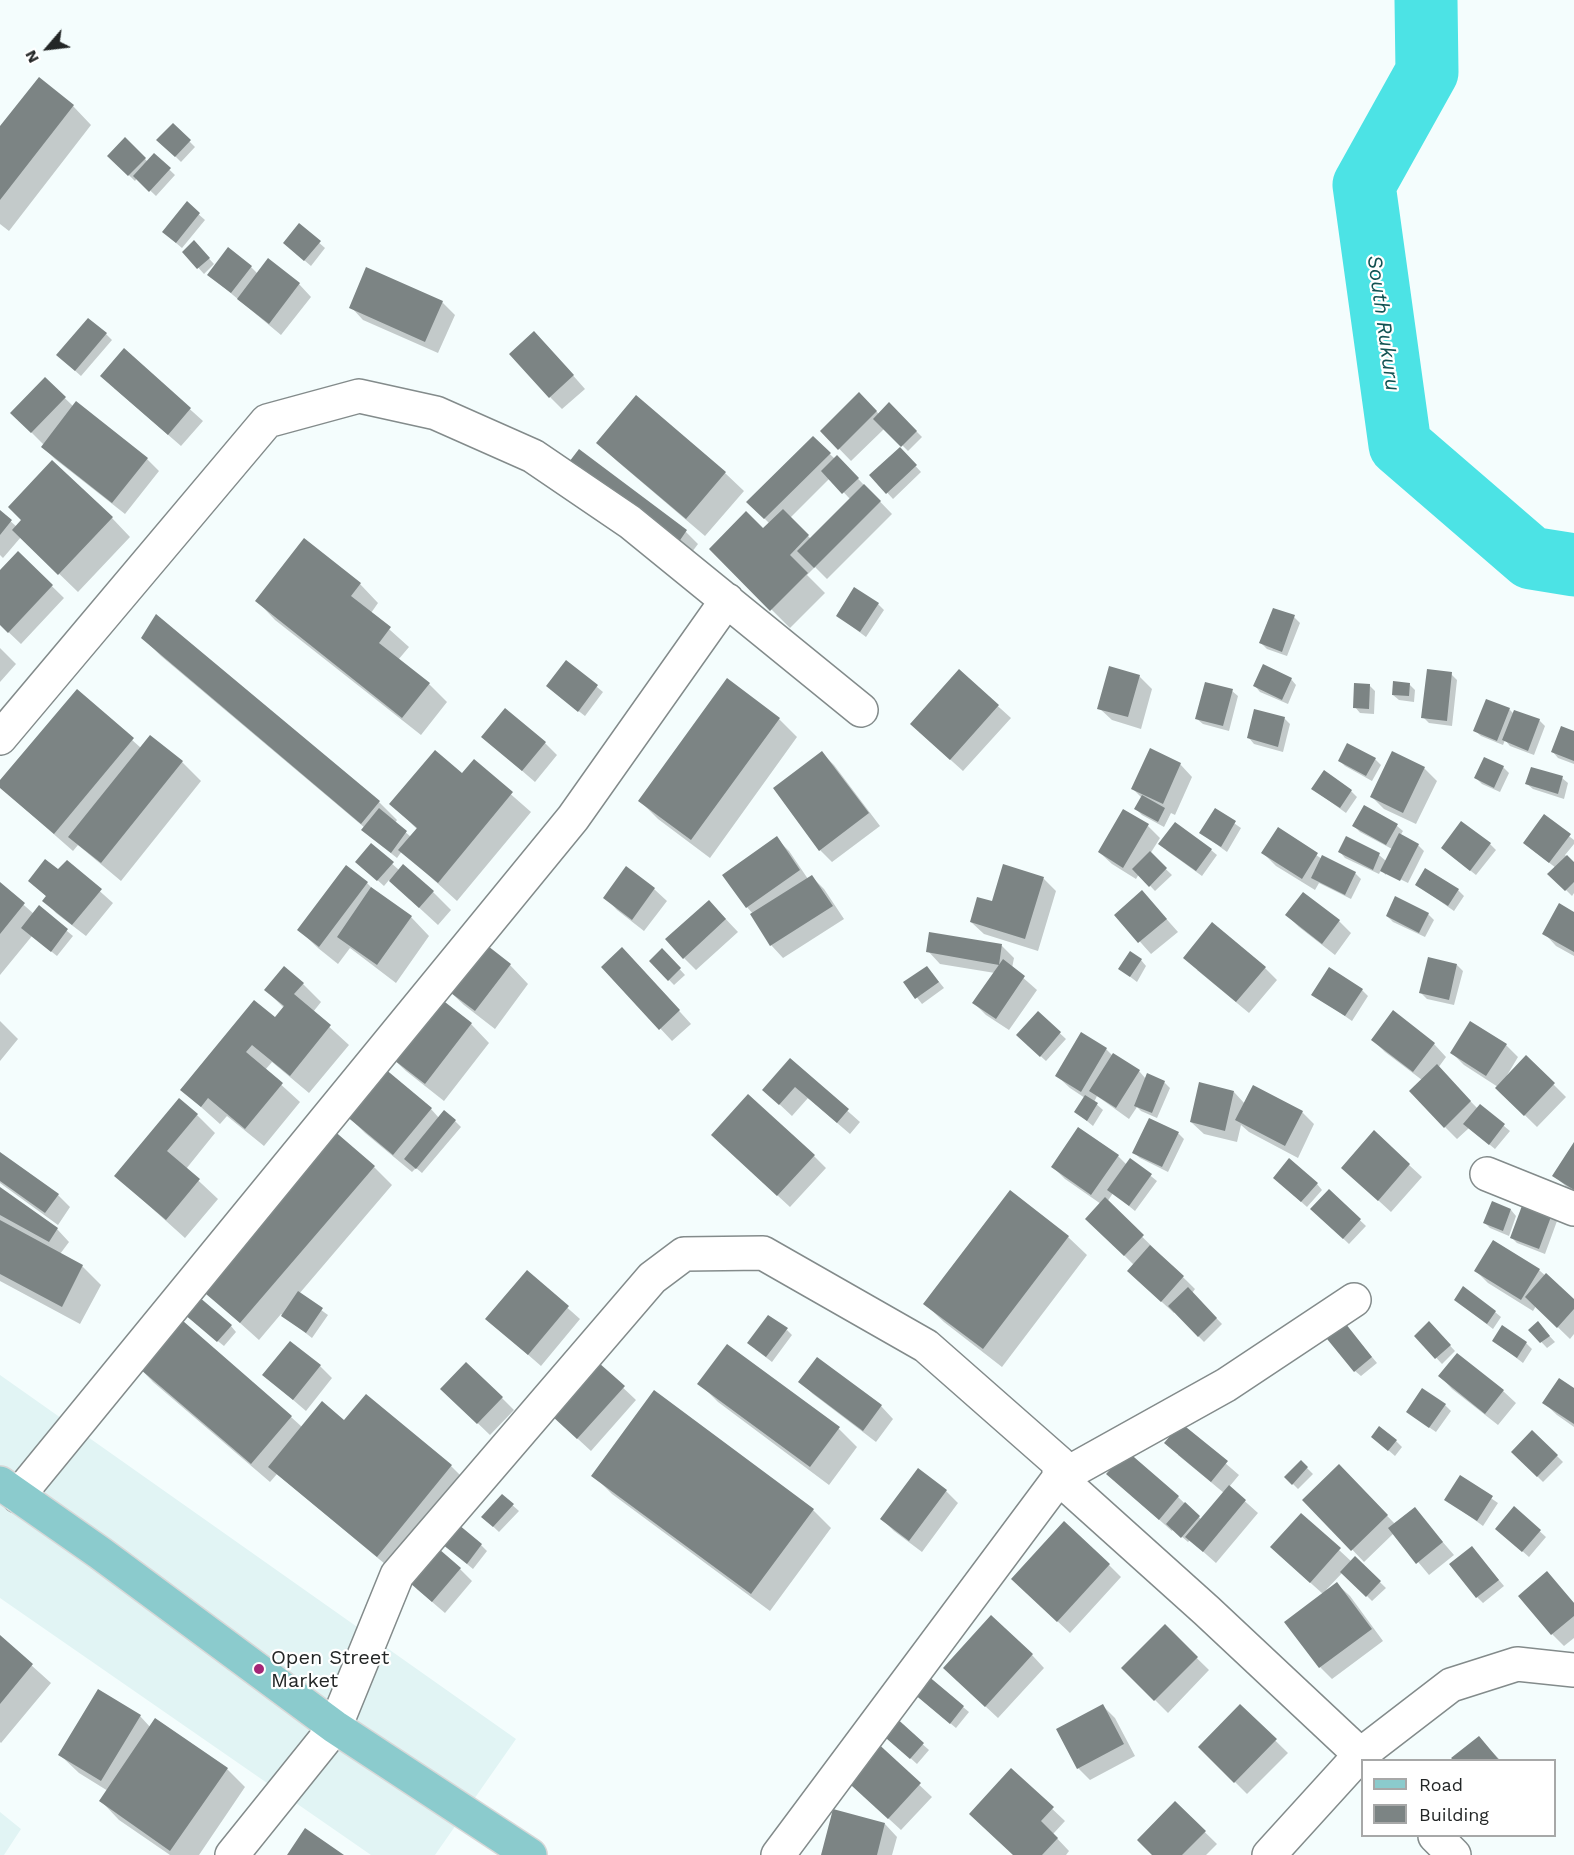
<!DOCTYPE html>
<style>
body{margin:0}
#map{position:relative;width:1574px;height:1855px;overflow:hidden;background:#f4fdfd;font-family:"Work Sans",sans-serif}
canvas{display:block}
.legend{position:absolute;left:1361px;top:1759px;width:195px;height:78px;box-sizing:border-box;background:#fff;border:2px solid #a7a8a8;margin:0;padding:8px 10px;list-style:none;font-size:18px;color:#232626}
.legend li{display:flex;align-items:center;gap:12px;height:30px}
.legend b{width:30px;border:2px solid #a7a8a8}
.north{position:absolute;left:18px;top:18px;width:60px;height:60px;-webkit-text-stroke:4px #fff;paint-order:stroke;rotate:242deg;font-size:16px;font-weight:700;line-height:24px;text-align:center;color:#232626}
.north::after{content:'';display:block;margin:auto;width:21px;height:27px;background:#232626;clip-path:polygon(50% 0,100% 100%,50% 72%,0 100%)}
</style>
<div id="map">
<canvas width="1574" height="1855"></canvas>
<ul class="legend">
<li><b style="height:8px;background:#8bcbcd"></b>Road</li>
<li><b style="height:16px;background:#7c8484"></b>Building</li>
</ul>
<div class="north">N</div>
</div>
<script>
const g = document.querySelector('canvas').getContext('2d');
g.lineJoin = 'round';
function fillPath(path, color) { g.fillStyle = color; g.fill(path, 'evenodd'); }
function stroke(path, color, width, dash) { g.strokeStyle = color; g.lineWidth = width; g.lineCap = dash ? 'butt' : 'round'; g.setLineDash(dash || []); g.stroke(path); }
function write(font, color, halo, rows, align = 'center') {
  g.font = font + ' "Work Sans",sans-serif'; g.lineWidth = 4.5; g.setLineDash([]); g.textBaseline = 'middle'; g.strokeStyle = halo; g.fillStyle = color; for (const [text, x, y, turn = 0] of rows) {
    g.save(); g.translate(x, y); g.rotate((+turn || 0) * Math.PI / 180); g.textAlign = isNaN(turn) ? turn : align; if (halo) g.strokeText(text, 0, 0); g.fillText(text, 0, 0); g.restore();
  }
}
const built = new Path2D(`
 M0 1375 516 1739 435 1855H371L0 1598Z
 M0 1812 21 1829 4 1855H0Z`);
const shadow = new Path2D(`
 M73 106 91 125 9 231 0 224V129Z
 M173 125 195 147 181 162 159 140Z
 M125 139 148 162 154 155 175 175 156 196 137 178 135 181 109 156Z
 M187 204 205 220 182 248 170 238Z
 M299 225 325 248 311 266 290 248Z
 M194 242 214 264 204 274 184 252Z
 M251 267 258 274 299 284 311 297 281 335 215 280Z
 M367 269 442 302 455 315 438 353 363 320 351 307Z
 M106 334 112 340 81 376 64 361Z
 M547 346 585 389 562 409 550 397Z
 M124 350 203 421 181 446 114 388Z
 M45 379 74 407 147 459 159 471 125 514 55 459 43 447 44 445 12 413Z
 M859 394 879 414 889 404 922 437 908 451 885 428 851 461 822 431Z
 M813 438 835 459 837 457 892 514 827 579 815 567 807 575 825 593 790 628 711 549 763 530 770 524 748 502ZM830 478 851 500 811 539 790 518Z
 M598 443 725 473 744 491 705 536 617 461Z
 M900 449 921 472 893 499 871 475Z
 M568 466 686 532 698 544 686 560Z
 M0 512 17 527 112 518 130 537 78 592 21 537 3 558 0 555Z
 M18 553 64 598 21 644 0 624V572Z
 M360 584 378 603 371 613 409 647 398 660 429 684 447 702 421 735 275 620 257 601Z
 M878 604 884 610 866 637 838 616Z
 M1294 617 1300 623 1287 656 1267 649 1261 643Z
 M143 638 379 802 397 820 395 823 411 837 417 829 391 804 462 776 474 762 531 812 457 901 402 851 397 858 369 836 365 828 161 656Z
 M0 648 16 664 0 682Z
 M567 662 603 692 585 716 554 692Z
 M959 671 1011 718 963 771 924 736Z
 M1451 674 1457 680 1452 726 1429 723 1423 717Z
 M1139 676 1152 689 1141 729 1112 720 1099 708Z
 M1291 679 1296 685 1288 704 1260 692 1255 686Z
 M1409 684 1415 690 1414 702 1399 700 1393 695Z
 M1369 685 1375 691 1374 714 1360 713 1355 707Z
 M77 691 141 748 150 737 182 762 201 781 121 881 78 845 73 851 0 787V782Z
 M1232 691 1238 696 1229 731 1203 724 1197 719Z
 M1509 709 1514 714 1539 720 1545 726 1534 755 1510 746 1505 740 1503 745 1481 736 1475 731Z
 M1284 718 1290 724 1283 752 1254 744 1249 738Z
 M779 719 797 737 710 858 658 819 640 801Z
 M1574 733V764L1558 758 1553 752Z
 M483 737 545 743 557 755 535 782Z
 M822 753 834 765 880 826 832 862 820 850Z
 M1375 759 1381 765 1372 781 1345 766 1340 761Z
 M1180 764 1192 777 1175 815 1171 813 1164 827 1142 815 1136 809 1142 798 1133 789Z
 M1503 767 1509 773 1500 792 1482 784 1476 778Z
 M1424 768 1437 781 1416 824 1384 809 1372 797Z
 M1562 778 1568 783 1564 799 1533 789 1527 784Z
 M1313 789 1351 791 1357 797 1346 813Z
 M1215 810 1241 828 1227 852 1201 833Z
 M1544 817 1574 840V844L1565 855 1574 864V893L1572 896 1550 874 1556 868 1530 848Z
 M1148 826 1160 838 1150 854 1172 875 1155 891 1139 874 1136 879 1112 864 1099 852Z
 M1354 826H1397L1403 831 1400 836 1418 845 1424 851 1408 883 1386 872V875L1381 870 1379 874 1345 858 1340 852 1346 838 1379 855 1386 861 1392 849 1360 832Z
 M1278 829 1322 859 1355 873 1361 879 1351 899 1319 883 1315 890 1276 866 1263 853Z
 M776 838 789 851 808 879 812 877 824 889 844 919 783 958 771 945 752 915 753 914 747 907Z
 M1490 844 1496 850 1476 875 1448 853Z
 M371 845 399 870 433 892 451 910 438 925 389 880 384 886 363 867Z
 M1166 850H1211L1217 855 1202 876Z
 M67 862 113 903 86 936 56 913 44 900 47 897 30 881 58 871Z
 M1004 866 1044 879 1056 891 1038 951 984 934 971 922 993 903Z
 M367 883 378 894 411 917 429 936 396 983 350 948 338 964 318 948 299 930Z
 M0 884 34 914 39 908 73 936 57 956 32 936 0 975Z
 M1417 885 1458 890 1464 896 1454 911Z
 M654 889 667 901 644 931 617 910 605 897Z
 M1154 905 1178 932 1151 954 1116 915Z
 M1574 913V956L1556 946 1544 933Z
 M721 914 738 932 696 970 684 958Z
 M1428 914 1434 920 1425 937 1393 922 1387 916Z
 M1287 915 1339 921 1351 933 1335 955 1299 927Z
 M1002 946 1014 958 1012 968 1037 990 1009 1030 986 1015 974 1003 995 973 940 964 928 951Z
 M662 950 685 975 674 985 651 961Z
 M1141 960 1146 966 1137 982 1120 969Z
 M634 961 691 1024 672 1041 603 967Z
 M510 965 528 984 495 1029 464 1005 445 987Z
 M1457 965 1463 971 1454 1005 1427 999 1421 993Z
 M1265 968 1277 980 1249 1013 1197 970Z
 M932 973 944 988 922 1004 905 982Z
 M303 984 321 1002 313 1012 349 1045 309 1093 272 1062 265 1070 300 1102 264 1146 227 1116 220 1124 182 1090 275 1019 284 1008 266 990Z
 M1362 990 1368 996 1352 1021 1313 994Z
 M1394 1012 1434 1044 1446 1057 1438 1068 1478 1109 1480 1106 1510 1131 1495 1149 1469 1128 1457 1139 1445 1127 1422 1080 1385 1052 1373 1040Z
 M1038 1013 1066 1039 1046 1061 1024 1041Z
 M0 1021 18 1039 0 1061Z
 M471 1024 489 1043 444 1101 406 1071 387 1053Z
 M1506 1045 1518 1057 1506 1077 1526 1057 1566 1097 1537 1127 1497 1088 1498 1087 1464 1065 1452 1053Z
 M1106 1049 1113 1056 1139 1071 1146 1079 1164 1082 1170 1088 1157 1118 1141 1111 1137 1107 1129 1119 1097 1096 1094 1102 1103 1110 1093 1126 1076 1112 1085 1098 1070 1088 1057 1076Z
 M790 1060 860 1122 850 1134 808 1098 792 1116 777 1102Z
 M1234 1092 1245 1104 1302 1112 1314 1124 1298 1158 1249 1132 1241 1125 1237 1142 1204 1134 1191 1122Z
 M431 1109 439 1118 455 1121 461 1127 422 1173 416 1168 412 1172 365 1133 347 1115Z
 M197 1115 215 1133 186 1169 218 1199 185 1238 116 1176Z
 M1150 1120 1179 1134 1184 1139 1168 1172 1140 1158 1134 1153Z
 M1574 1146V1193L1554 1176Z
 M725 1147 814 1156 826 1168 790 1207Z
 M0 1154 58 1195 70 1207 58 1225 0 1183Z
 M1118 1156 1127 1165 1131 1160 1157 1181 1135 1211 1113 1193 1107 1202 1195 1289 1192 1293 1222 1324 1204 1342 1175 1312 1174 1313 1141 1283 1134 1265 1087 1219 1101 1204 1065 1179 1053 1167Z
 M1409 1165 1422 1177 1391 1212 1343 1168Z
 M374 1167 392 1185 299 1294 328 1315 312 1338 281 1314 259 1340 201 1288Z
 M1280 1183 1317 1184 1322 1190 1307 1207Z
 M0 1189 57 1229 69 1242 60 1254 82 1266 101 1285 80 1324 0 1281Z
 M1329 1191 1366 1226 1349 1244 1312 1209Z
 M1511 1210 1516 1216 1509 1236 1490 1228 1484 1222Z
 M1551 1215 1557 1221 1545 1254 1517 1243 1512 1238Z
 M1068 1237 1087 1255 1002 1367 944 1322 925 1304Z
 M1539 1270 1574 1301V1334L1570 1339 1536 1306 1533 1311 1488 1283 1476 1271Z
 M527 1272 580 1319 541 1366 487 1319Z
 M1462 1305 1495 1312 1501 1317 1493 1329Z
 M184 1314 231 1326 236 1332 224 1346Z
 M1429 1323 1455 1351 1442 1364 1416 1336Z
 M1347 1327 1377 1363 1361 1376 1355 1371Z
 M1543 1329 1555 1342 1547 1348 1530 1330Z
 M787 1330 792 1335 772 1362 755 1349Z
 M1494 1341 1526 1343 1532 1349 1523 1363Z
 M1457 1355 1503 1391 1516 1403 1498 1425 1452 1389 1440 1376Z
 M135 1363 291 1417 302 1427 344 1422 451 1466 469 1484 397 1574 277 1474 270 1482 153 1382Z
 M599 1365 636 1400 591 1451 566 1428Z
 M320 1366 332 1378 306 1411 264 1375Z
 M800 1382 881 1406 893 1419 876 1442 813 1394Z
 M699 1383 839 1429 857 1447 829 1485 718 1402Z
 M442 1389 502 1398 514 1410 490 1435Z
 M1574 1390V1427L1557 1415 1544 1403Z
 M1445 1405 1451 1411 1436 1432 1414 1417Z
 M1181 1425 1239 1475 1229 1487 1258 1513 1216 1563 1190 1540 1188 1542 1173 1529 1172 1531 1121 1486 1178 1497 1202 1520 1224 1493 1178 1455Z
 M1533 1432 1563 1462 1543 1482 1513 1452Z
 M1396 1441 1402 1447 1395 1456 1379 1442Z
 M1301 1462 1313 1474 1298 1489 1286 1477Z
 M1339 1466 1395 1524 1414 1509 1454 1555 1429 1575 1394 1533 1364 1562 1305 1500Z
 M593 1475 813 1510 831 1528 770 1611 612 1494Z
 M1460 1477 1498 1503 1483 1526 1446 1499Z
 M946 1491 958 1503 922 1552 894 1531 882 1519Z
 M502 1496 519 1511 499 1532 483 1517Z
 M1514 1508 1546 1537 1529 1557 1503 1534Z
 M1301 1515 1352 1562 1355 1558 1386 1588 1372 1601 1343 1572 1326 1590 1337 1584 1350 1596 1383 1641 1332 1679 1320 1667 1323 1594 1284 1559Z
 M481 1545 487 1551 473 1569 445 1546Z
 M1477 1554 1504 1586 1483 1603 1477 1597Z
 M1109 1565 1121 1577 1070 1633 1025 1591Z
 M460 1569 472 1581 445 1613 417 1589Z
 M1547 1573 1574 1603V1638L1564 1646 1552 1634Z
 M1165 1627 1209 1670 1168 1713 1123 1668Z
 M0 1637 51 1683 1 1743 0 1742Z
 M1032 1655 1044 1668 998 1718 957 1680Z
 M921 1699 963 1707 969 1712 956 1728Z
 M1103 1706 1115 1718 1135 1756 1090 1780 1078 1768Z
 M1240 1706 1288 1753 1247 1794 1200 1747Z
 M140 1716 151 1728 227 1769 245 1787 199 1855H170L119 1820 101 1801 108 1791 79 1773 60 1755Z
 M893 1718 929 1750 917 1764 887 1737Z
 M1479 1738 1500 1760H1455L1454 1758Z
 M873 1741 932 1797 901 1830 854 1787Z
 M1011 1770 1065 1821 1053 1834 1069 1851 1066 1855H1014Z
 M1175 1803 1217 1844 1206 1855H1154Z
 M885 1824 897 1837 892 1855H823Z`);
const river = new Path2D(`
 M1426 0 1427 72 1364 185 1400 445 1531 558 1574 565`);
const building = new Path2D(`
 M39 77 74 105 0 200V126Z
 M173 123 191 140 175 157 156 140Z
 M125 137 146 158 128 176 107 156Z
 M154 153 171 168 149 192 133 176Z
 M187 201 200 213 176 243 162 232Z
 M299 223 321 241 304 261 283 243Z
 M194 240 210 258 197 269 182 252Z
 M228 247 252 266 231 293 207 275Z
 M268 258 300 283 269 324 237 299Z
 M366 267 443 301 425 342 349 308Z
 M88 318 107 333 75 371 56 355Z
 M534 331 574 375 549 398 509 354Z
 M124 348 191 408 168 435 100 376Z
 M45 377 66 397 31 433 10 413Z
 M859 392 877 411 838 450 820 431Z
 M636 395 726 472 686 519 596 443Z
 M76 401 148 458 112 503 41 447Z
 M889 402 917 431 901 447 873 419Z
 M813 436 831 453 764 519 746 502Z
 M900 447 917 465 886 494 869 475Z
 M579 449 687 530 674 549 566 466Z
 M837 455 859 478 842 494 821 471Z
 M52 460 113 517 58 575 12 530 21 520 8 507Z
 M864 484 881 501 814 568 797 551Z
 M783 509 809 535 790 555 808 573 770 611 709 549 746 511 763 528Z
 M0 510 12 520 0 535Z
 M304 538 361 583 351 596 391 627 379 643 430 683 402 718 255 601Z
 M18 551 53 585 8 633 0 625V570Z
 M854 587 879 603 860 632 836 616Z
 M1273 608 1295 615 1282 652 1259 643Z
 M156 614 380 801 361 824 141 638Z
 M566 660 598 685 578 712 546 686Z
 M1263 664 1292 678 1282 700 1253 686Z
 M1109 666 1140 675 1128 717 1097 709Z
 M959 669 999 705 950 760 910 724Z
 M1427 669 1452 672 1447 721 1421 718Z
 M727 678 780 718 691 840 638 801Z
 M1393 681 1410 683 1409 696 1392 695Z
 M1205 682 1233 689 1223 726 1195 719Z
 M1354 683 1370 684 1369 709 1353 708Z
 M77 689 134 738 54 834 0 788V780Z
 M1486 699 1510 708 1497 741 1473 731Z
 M505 708 546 742 522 771 481 737Z
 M1254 709 1285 717 1278 747 1247 738Z
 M1514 710 1540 719 1528 751 1502 740Z
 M1561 726 1574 731V761L1551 752Z
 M150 735 183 761 101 863 68 837Z
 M1347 743 1376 758 1366 776 1338 761Z
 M1150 748 1181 763 1163 804 1131 789Z
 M435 750 462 773 474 759 513 792 438 883 398 850 417 828 389 804Z
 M822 751 869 813 819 851 773 788Z
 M1392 751 1425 767 1403 813 1370 797Z
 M1484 757 1504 766 1494 788 1474 778Z
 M1531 767 1563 776 1558 794 1525 784Z
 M1324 770 1352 790 1340 808 1311 789Z
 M1142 795 1165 808 1158 822 1134 809Z
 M1364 805 1398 824 1386 845 1352 826Z
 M379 808 407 831 391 853 361 830Z
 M1215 808 1236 821 1221 847 1199 833Z
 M1123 809 1149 824 1123 868 1098 852Z
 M1544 814 1571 834 1549 863 1523 843Z
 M1461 821 1491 843 1470 871 1441 848Z
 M1175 822 1212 849 1196 871 1158 844Z
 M1278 827 1318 853 1302 879 1261 853Z
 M1399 833 1419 844 1400 881 1380 871Z
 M777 836 800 870 746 908 722 875Z
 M1346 836 1380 853 1373 870 1338 852Z
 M371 843 394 862 377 881 355 862Z
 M1150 851 1167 868 1149 887 1132 869Z
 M1322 855 1356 872 1345 895 1311 878Z
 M1567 855 1574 862V882L1565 891 1547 874Z
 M45 859 58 869 67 860 102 889 72 925 42 901 46 896 28 881Z
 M403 864 434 891 419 908 389 881Z
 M1003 864 1044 877 1025 939 970 922 977 897 992 901Z
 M346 865 368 882 319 947 297 930Z
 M626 866 655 888 632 920 603 898Z
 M1425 868 1459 889 1448 906 1415 885Z
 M812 875 833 906 770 946 750 914Z
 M0 882 25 903 0 934Z
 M371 887 412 916 377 965 337 937Z
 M1142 890 1167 919 1138 943 1114 915Z
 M1303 892 1340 920 1322 944 1285 915Z
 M1395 896 1429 913 1419 933 1386 916Z
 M709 900 726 919 683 959 665 939Z
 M1559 903 1574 912V952L1542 934Z
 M39 905 68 929 51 952 21 928Z
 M1212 922 1266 967 1236 1002 1183 958Z
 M929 932 1002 944 999 965 926 952Z
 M479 939 511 964 475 1011 443 987Z
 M622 947 680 1010 659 1030 601 967Z
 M662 948 681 968 668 981 649 961Z
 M1130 951 1142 959 1130 977 1118 969Z
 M1428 957 1457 964 1449 1000 1419 993Z
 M1003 959 1025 976 996 1019 972 1003Z
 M284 966 304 983 294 994 331 1025 290 1076 252 1045 246 1052 283 1083 245 1129 208 1098 201 1107 180 1090 254 1000 275 1017 284 1006 264 990Z
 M927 966 939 982 915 999 903 982Z
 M1329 967 1363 989 1345 1016 1311 995Z
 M432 992 472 1023 425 1084 385 1053Z
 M1393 1010 1435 1043 1413 1072 1371 1040Z
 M1038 1011 1061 1032 1040 1057 1016 1035Z
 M1470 1021 1507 1044 1486 1076 1450 1053Z
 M1081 1032 1107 1048 1081 1092 1055 1076Z
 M1113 1053 1140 1070 1116 1108 1089 1091Z
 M1526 1055 1555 1083 1524 1116 1495 1088Z
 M790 1058 849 1109 837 1123 795 1087 779 1105 762 1090Z
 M1437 1064 1471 1101 1444 1128 1409 1091Z
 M384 1068 432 1108 393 1155 345 1115Z
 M1147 1073 1165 1081 1152 1113 1134 1106Z
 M1199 1082 1234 1091 1225 1131 1190 1122Z
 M1253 1085 1303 1111 1285 1146 1235 1120Z
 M748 1094 815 1155 777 1196 711 1135Z
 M1085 1095 1098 1103 1087 1121 1074 1112Z
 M179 1098 198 1114 167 1151 200 1179 166 1220 114 1176Z
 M1480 1104 1505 1124 1489 1145 1463 1124Z
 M444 1110 456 1120 416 1169 404 1159Z
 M1149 1118 1179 1132 1162 1167 1132 1153Z
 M1078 1127 1119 1155 1091 1195 1051 1167Z
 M332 1129 375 1166 240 1323 199 1288Z
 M1374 1130 1410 1164 1378 1201 1341 1168Z
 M1574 1142V1190L1552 1176Z
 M0 1152 59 1194 45 1213 0 1181Z
 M1130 1158 1152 1174 1129 1206 1107 1190Z
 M1289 1158 1318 1183 1301 1202 1273 1178Z
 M0 1187 58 1228 49 1242 0 1215Z
 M1329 1189 1361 1219 1343 1239 1310 1209Z
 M1010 1190 1069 1236 983 1349 923 1304Z
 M1105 1197 1144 1235 1124 1256 1085 1219Z
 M1492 1201 1511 1209 1503 1231 1483 1223Z
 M1523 1203 1552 1214 1539 1249 1510 1238Z
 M0 1220 83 1265 62 1307 0 1274Z
 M1493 1240 1540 1269 1521 1300 1474 1271Z
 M1150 1245 1184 1276 1161 1302 1127 1271Z
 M527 1270 569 1306 528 1355 485 1319Z
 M1546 1273 1574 1299V1309L1557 1328 1525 1297Z
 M1463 1286 1496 1311 1487 1324 1454 1300Z
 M1188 1287 1217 1318 1198 1337 1168 1306Z
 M192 1291 232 1325 217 1342 177 1308Z
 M298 1291 323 1308 306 1333 281 1316Z
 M175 1314 292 1416 251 1464 133 1363Z
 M768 1315 788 1328 766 1357 747 1343Z
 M1342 1319 1372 1357 1354 1372 1323 1334Z
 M1429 1321 1451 1345 1435 1359 1414 1336Z
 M1538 1321 1550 1336 1540 1343 1528 1330Z
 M1502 1325 1527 1342 1517 1358 1492 1341Z
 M290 1341 321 1365 293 1400 262 1375Z
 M727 1344 840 1427 810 1467 697 1384Z
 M1457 1353 1504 1390 1485 1414 1438 1376Z
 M817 1357 882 1405 863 1431 798 1382Z
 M466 1362 503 1397 477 1424 440 1389Z
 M599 1363 625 1386 577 1439 552 1416Z
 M1559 1378 1574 1388V1424L1542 1403Z
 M1422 1388 1446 1404 1429 1428 1406 1412Z
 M654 1390 814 1509 751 1594 591 1476Z
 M366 1394 452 1465 377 1557 268 1467 322 1401 344 1420Z
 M1181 1423 1228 1461 1211 1482 1164 1443Z
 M1379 1426 1397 1440 1388 1451 1371 1437Z
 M1532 1430 1558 1455 1537 1477 1511 1452Z
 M1127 1451 1179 1496 1159 1520 1106 1474Z
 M1301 1460 1308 1467 1292 1485 1284 1477Z
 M1339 1464 1388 1515 1351 1551 1302 1500Z
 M918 1468 947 1490 909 1541 880 1519Z
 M1460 1475 1493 1496 1477 1521 1444 1500Z
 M1229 1485 1246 1500 1203 1552 1185 1537Z
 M502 1494 514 1504 493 1527 481 1517Z
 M1185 1502 1200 1516 1181 1538 1166 1524Z
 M1514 1506 1541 1530 1522 1552 1495 1529Z
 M1415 1507 1443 1542 1416 1564 1388 1528Z
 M1301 1513 1341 1548 1310 1583 1270 1547Z
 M453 1520 482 1544 467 1564 437 1540Z
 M1064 1521 1110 1564 1057 1622 1011 1579Z
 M432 1543 461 1568 432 1602 403 1577Z
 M1472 1546 1499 1580 1476 1598 1449 1564Z
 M1355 1556 1381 1581 1366 1597 1340 1572Z
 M1547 1571 1574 1603V1616L1551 1635 1518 1596Z
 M1337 1582 1372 1629 1319 1668 1284 1622Z
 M991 1615 1033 1654 985 1707 943 1668Z
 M1165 1624 1198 1657 1154 1701 1121 1668Z
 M0 1635 33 1664 0 1704Z
 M927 1675 964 1706 950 1724 913 1693Z
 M98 1689 141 1715 101 1781 58 1755Z
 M1103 1704 1124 1744 1077 1769 1056 1729Z
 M1240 1704 1277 1739 1234 1783 1198 1747Z
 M893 1715 924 1743 910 1759 879 1732Z
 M155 1718 228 1768 170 1851 99 1801Z
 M1479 1736 1499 1760H1453L1451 1758Z
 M873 1739 921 1783 888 1819 840 1775Z
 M1011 1768 1054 1807 1041 1821 1058 1838 1042 1855H1013L969 1814Z
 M1175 1801 1206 1831 1182 1855H1152L1137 1840Z
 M833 1809 885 1823 877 1855H821Z
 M305 1828 344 1855H287Z`);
const minor = new Path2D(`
 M0 738 267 421 359 396 436 413 533 456 630 522 861 710
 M1487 1174 1574 1209
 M18 1496 573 818 727 600
 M1435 1836 1454 1855
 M232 1855 335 1727 397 1575 652 1278 684 1254 763 1253 926 1346 1059 1463V1478L1207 1611 1366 1760
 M778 1855 1059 1478 1226 1385 1354 1300
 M1269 1855 1360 1755 1451 1685 1517 1664 1574 1670`);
const major = new Path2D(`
 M0 1483 100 1553 335 1727 530 1855`);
const markers = [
 [259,1669,6,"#a42677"]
];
const poiNames = [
 ["Open Street",271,1658],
 ["Market",271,1681]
];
const waterNames = [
 ["South Rukuru",1383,323,82]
];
fillPath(built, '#e1f4f4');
fillPath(shadow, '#0003');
stroke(river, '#4ce3e5', 63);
fillPath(building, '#7c8484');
stroke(minor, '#838b8b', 36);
stroke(major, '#d7d8d8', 36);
stroke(minor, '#fff', 33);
stroke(major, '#8bcbcd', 33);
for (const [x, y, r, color] of markers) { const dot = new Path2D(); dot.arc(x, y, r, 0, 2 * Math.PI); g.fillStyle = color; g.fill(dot); stroke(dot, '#fff', 2); }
write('20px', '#232626', '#fff', poiNames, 'left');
write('italic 21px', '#125353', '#fff', waterNames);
</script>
